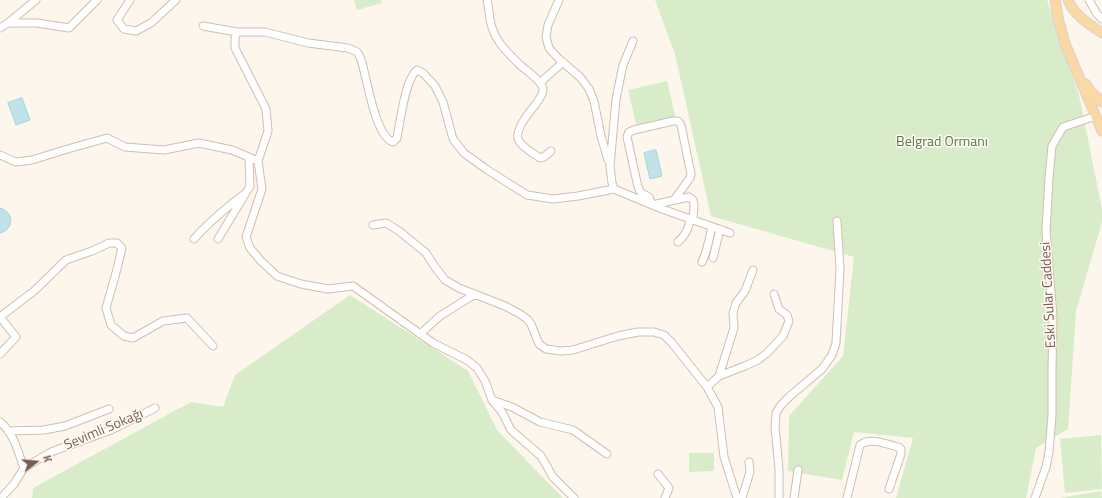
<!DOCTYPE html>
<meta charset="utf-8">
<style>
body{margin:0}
#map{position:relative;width:1102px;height:498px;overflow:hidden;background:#fdf6ec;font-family:"Titillium Web",sans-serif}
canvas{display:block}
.north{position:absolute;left:16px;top:442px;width:40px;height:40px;-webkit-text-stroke:3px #fffaf3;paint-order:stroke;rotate:74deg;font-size:11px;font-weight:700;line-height:16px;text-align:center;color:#7a5c4d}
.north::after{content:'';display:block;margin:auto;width:14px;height:18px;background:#7a5c4d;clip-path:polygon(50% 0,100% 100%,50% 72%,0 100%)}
</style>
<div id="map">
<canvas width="1102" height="498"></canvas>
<div class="north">K</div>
</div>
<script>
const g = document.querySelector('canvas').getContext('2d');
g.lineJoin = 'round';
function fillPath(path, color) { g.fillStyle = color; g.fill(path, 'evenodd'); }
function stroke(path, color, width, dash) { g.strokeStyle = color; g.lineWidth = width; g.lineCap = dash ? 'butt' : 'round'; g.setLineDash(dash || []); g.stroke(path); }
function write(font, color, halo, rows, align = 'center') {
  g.font = font + ' "Titillium Web",sans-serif'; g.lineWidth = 3; g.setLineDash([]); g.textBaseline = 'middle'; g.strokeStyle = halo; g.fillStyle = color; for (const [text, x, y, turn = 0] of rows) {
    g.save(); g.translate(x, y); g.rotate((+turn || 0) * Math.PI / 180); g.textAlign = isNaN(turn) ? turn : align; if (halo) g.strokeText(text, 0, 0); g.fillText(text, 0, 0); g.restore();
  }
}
const green = new Path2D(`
 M354 0H381L382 3 357 10Z
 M655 0H1047L1079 95 1102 209V222L1076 311 1068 429 1036 448 1026 498H896L913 438 854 432 842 480 788 471 789 416 843 356 854 257 711 216 675 54Z
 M667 81 676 119 637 128 628 90Z
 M350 295 468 371 497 430 563 498H32L33 488 191 402 223 407 235 375Z
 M1101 435 1102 489 1065 493 1060 439Z
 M689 453H714V471L689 472Z
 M1101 491 1102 498H1060Z`);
const water = new Path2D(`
 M22 98 30 120 16 125 8 103Z
 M656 150 662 176 650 179 644 153Z
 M0 208C14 212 15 229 0 233Z`);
const minor = new Path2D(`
 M130 0 117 20 124 29 136 31 151 23 176 0
 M487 0C489 8 489 16 491 24 495 41 507 52 519 64 525 70 543 81 543 90 543 95 538 100 536 104 530 111 513 131 519 141 523 148 533 153 540 158L544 157 551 151
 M559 0 548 25 546 37 549 48 559 59 580 77 589 89 594 101 601 136 608 160
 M1089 0 1097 14 1102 19
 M8 23 36 0
 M203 26 237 32H265L308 43 348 48 357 52C359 54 360 57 361 60 367 77 375 137 393 142L397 138C400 123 405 79 417 70L423 73 435 86 443 102 453 139 464 153 486 169 527 195 553 199 578 196 614 189
 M0 28 8 23H37L69 28 97 0
 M237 32 235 38V48L266 109 268 131 258 161 262 189 246 237 250 248 261 261 277 276 301 284 328 289 353 286 433 343 467 360 477 368 485 381 492 400 502 412 511 430 541 456 553 477 574 498
 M633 41 623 65 616 99 610 166 612 183 614 189 662 209 730 233
 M541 82 563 62
 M0 155 16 162 32 160 71 148 107 138 125 147 164 150 199 143 232 150 258 161
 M674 200 690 178 691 174 681 125 678 121H673L634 130 629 132 627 137 638 187 641 193 649 197 652 205 689 197 693 200 694 205 693 220
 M373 225 386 223 399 231 426 253 435 267 445 280 459 288 505 306 520 314 527 319 531 324 539 344 546 349 561 351 573 350 618 336 638 332H654L664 335 672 343 707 387 718 407 724 457 737 498
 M194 239C208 223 226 208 243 195
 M218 239 250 186 249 157
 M678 242C685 236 689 229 690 219
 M713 258 720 229
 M702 262 706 252 712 227
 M0 317 34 291 66 260 92 251 109 243H117L122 248 116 273 106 308 111 325 124 336 133 338 163 321 187 318 213 346
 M0 317 16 337 0 354
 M420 334 440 316 475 294
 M719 376 745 366 758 360 767 353 783 336 789 321 787 315 779 309 774 294
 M707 387 719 376 734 328 733 313 736 303 745 291 753 270
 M492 400 512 407 540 422 573 430 607 454
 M0 422C14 433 18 452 24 468
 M8 431 44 430 65 426 109 409
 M658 474 669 488 665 498
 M1 498 14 484 24 468 51 452 111 430 155 408
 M742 498 750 472 749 462
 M779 498V469L775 427 776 413 781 405 790 396 822 369 832 355 836 343 840 269 837 221
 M794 498 798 470
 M847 498 860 445C871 437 886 444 898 447L901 449V454L889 489
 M1035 498 1046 467 1049 452 1052 415V370L1053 317 1046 231 1049 178 1052 146 1063 127 1096 116`);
const major = new Path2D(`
 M1055 0 1059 22 1066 46 1102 131
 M1068 0C1074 15 1089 24 1102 33
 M1086 84 1090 91 1102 102`);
const parkNames = [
 ["Belgrad Ormanı",942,143]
];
const streetNames = [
 ["Eski Sular Caddesi",1049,295,-93],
 ["Sevimli Sokağı",104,430,-23]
];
fillPath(green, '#d8ecc9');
fillPath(water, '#bfe3e8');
stroke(water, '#a5d3da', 1);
stroke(minor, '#d1beb0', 9);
stroke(major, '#dad1cd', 11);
stroke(minor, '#fff', 7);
stroke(major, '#fbd9a5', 9);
write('14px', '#537a41', '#fffaf3', parkNames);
write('14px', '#7a5c4d', '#fffaf3', streetNames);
</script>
